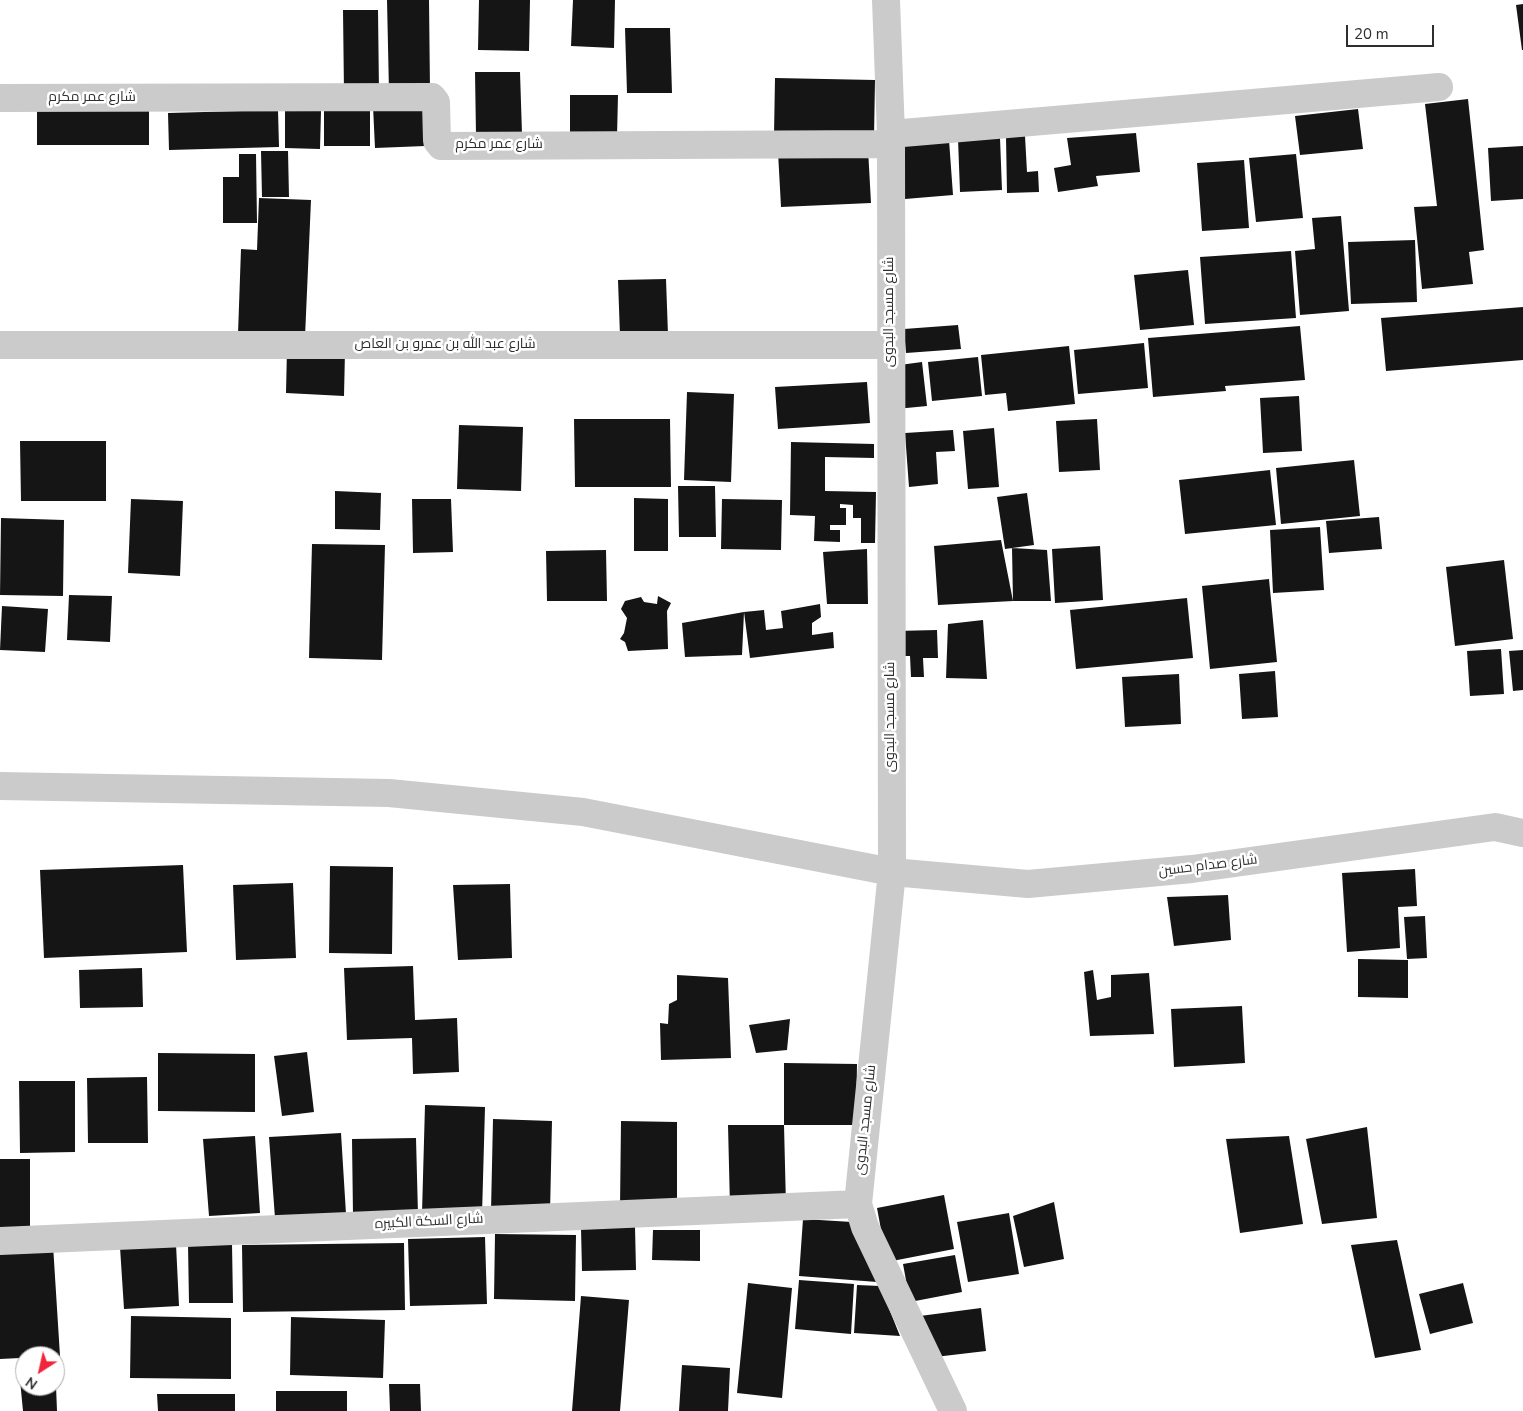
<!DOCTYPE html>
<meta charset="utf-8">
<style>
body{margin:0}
#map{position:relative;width:1523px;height:1411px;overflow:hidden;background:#fff;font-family:"Nunito Sans",sans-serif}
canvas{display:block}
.north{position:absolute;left:15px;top:1346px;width:50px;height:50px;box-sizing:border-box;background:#fff;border:1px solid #ababab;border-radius:50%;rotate:215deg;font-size:14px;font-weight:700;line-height:20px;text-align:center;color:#2e2e2e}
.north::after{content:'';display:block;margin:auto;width:18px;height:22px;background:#f1243b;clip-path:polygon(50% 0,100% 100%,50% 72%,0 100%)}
.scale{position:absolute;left:1346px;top:25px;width:88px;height:22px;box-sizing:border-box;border:2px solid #2e2e2e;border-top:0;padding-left:6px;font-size:15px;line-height:18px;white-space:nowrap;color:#2e2e2e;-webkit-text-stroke:4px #fff;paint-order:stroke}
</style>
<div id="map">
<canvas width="1523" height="1411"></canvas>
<div class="north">N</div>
<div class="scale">20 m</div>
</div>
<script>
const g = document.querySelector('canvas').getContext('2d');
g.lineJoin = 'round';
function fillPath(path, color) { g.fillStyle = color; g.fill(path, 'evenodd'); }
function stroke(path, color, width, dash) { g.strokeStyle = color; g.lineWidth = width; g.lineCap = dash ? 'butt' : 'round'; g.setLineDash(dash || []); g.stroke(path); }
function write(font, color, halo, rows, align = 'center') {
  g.font = font + ' "Nunito Sans",Cairo,sans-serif'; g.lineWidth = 5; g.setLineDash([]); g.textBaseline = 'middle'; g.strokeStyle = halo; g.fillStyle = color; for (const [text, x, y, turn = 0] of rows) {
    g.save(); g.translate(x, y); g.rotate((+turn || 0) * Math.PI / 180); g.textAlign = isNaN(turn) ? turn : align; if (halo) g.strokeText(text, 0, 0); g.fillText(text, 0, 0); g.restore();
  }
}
const building = new Path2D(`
 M387 0H429L430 91 389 92Z
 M479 0H530L529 51 478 50Z
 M573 0H615L614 48 571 46Z
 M1523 4V50H1522L1516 5Z
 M343 10H378L379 93H344Z
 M625 28H670L672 93H627Z
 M475 72H520L522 134 476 135Z
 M775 78 875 80 874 137 774 135Z
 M570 95H618L617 137 570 136Z
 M1468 99 1484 250 1469 252 1473 284 1422 289 1414 207 1437 206 1425 104Z
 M37 103H149V145H37Z
 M424 105 425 146 375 148 373 106Z
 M324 108H370V146H324Z
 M1358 109 1363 149 1300 155 1295 116Z
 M278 110 279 147 169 150 168 113Z
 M285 110 321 111 320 149 285 148Z
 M1136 133 1140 172 1096 176 1098 186 1058 192 1054 168 1071 165 1067 138Z
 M1025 136 1027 172 1038 171 1039 192 1007 193 1006 137Z
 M1000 138 1002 190 960 192 958 139Z
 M949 140 953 195 905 199 901 143Z
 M1523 146V199L1491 201 1488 148Z
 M868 149 871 203 781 207 778 152Z
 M261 151H288L289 197H262Z
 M239 154H256L257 223H223V177H239Z
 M1296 154 1303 218 1256 222 1249 158Z
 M1244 160 1249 228 1202 231 1197 163Z
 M259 198 311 200 305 337 238 334 241 249 257 250Z
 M1341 216 1349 311 1300 315 1295 251 1315 249 1312 218Z
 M1415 240 1417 302 1351 304 1348 242Z
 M1291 251 1296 318 1205 324 1200 257Z
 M1188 270 1194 325 1140 330 1134 275Z
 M666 279 668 335 620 336 618 280Z
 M1523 307V360L1386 371 1381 318Z
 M958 325 961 349 906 353 904 329Z
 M1300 326 1305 380 1225 386 1226 391 1153 397 1148 338Z
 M1144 343 1148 388 1078 394 1074 350Z
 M1069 346 1075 404 1008 411 1006 393 985 395 981 355Z
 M287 348 345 351 344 396 286 393Z
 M978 357 982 396 932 401 928 362Z
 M922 362 927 406 896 409 892 366Z
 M867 382 870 423 778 429 775 387Z
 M687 392 734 394 731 482 684 480Z
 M1299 396 1302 451 1263 453 1260 398Z
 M574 419H670L671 487H575Z
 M1097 419 1100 470 1059 472 1056 421Z
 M459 425 523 427 521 491 457 489Z
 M994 428 999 487 968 489 963 431Z
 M953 430 955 451 936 452 938 484 909 487 905 433Z
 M20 441H106V501H21Z
 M791 442 874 444V458L825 457V491L876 492 875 543H861V518H853V505L840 504V508H846V525H830V530H840V542L814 541 815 516 790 515Z
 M1354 460 1360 516 1281 524 1276 468Z
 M1270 470 1276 525 1185 534 1179 480Z
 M678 486H715L716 537H679Z
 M335 491 381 493 380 530 335 529Z
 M1027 493 1034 545 1005 549 997 497Z
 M634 498 668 499V551H634Z
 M131 499 183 501 180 576 128 573Z
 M412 499H451L453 552 413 553Z
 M722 499 782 500 781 550 721 549Z
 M1379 517 1382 549 1329 553 1326 521Z
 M1 518 64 520 63 596 0 595Z
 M1320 527 1324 590 1273 593 1270 530Z
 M1001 540 1013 601 938 605 934 546Z
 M312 544 385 545 382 660 309 658Z
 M1100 546 1103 600 1055 603 1052 549Z
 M1012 548 1047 550 1051 601H1013Z
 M867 549 868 604H827L823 552Z
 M606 550 607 601H547L546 551Z
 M1504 560 1513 639 1455 646 1446 567Z
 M1269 579 1277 662 1210 669 1202 586Z
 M69 595 112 596 110 642 67 640Z
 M658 596 671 603 667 611 668 649 628 651 625 642 620 639 624 633 627 618 621 609 625 601 641 597 644 602 657 604Z
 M1187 598 1193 658 1076 669 1070 610Z
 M820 604 821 617 812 623V635L833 632 834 648 750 658 744 612 764 610 766 630 783 628 781 611Z
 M2 606 48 609 45 652 0 650Z
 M744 612 742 655 685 657 682 623Z
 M983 620 987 679 946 678 948 624Z
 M937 630 938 658H923L924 677H911L910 656H897L896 631Z
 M1501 649 1504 694 1470 696 1467 651Z
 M1523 650V690L1513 691 1509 651Z
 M1275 671 1278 717 1242 719 1239 674Z
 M1179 674 1181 724 1125 727 1122 677Z
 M183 865 187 952 44 958 40 870Z
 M330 866 393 867 392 954 329 953Z
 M1415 869 1417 906 1398 907 1400 948 1347 952 1342 873Z
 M293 883 296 958 236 960 233 885Z
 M510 884 512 958 458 960 453 885Z
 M1228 895 1231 940 1174 946 1167 897Z
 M1425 916 1427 958 1407 959 1404 917Z
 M1358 959 1408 960V998L1358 997Z
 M413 966 415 1020 457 1018 459 1072 413 1074 412 1038 347 1040 344 968Z
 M142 968 143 1007 80 1008 79 970Z
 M1093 970 1097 1000 1111 997V975L1149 973 1154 1034 1090 1036 1084 972Z
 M677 975 728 978 731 1058 661 1060 660 1023 668 1024 669 1004 677 1000Z
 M1242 1006 1245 1063 1174 1067 1171 1009Z
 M790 1019 787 1050 756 1053 749 1025Z
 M307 1052 314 1112 282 1116 274 1056Z
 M158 1053 255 1054V1112L158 1111Z
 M784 1063 857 1064 856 1125H784L786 1206 730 1207 728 1125H784Z
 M147 1077 148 1143H88L87 1078Z
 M19 1081H75V1152L20 1153Z
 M425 1105 485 1107 482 1215 422 1213Z
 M493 1119 552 1121 550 1213 491 1211Z
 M621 1121 677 1122V1209L620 1208Z
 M1367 1127 1377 1218 1322 1224 1306 1139Z
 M341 1133 346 1214 275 1218 269 1137Z
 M255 1136 260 1213 209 1216 203 1139Z
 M1289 1136 1303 1224 1240 1233 1226 1139Z
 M416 1138 418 1215 353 1216 352 1139Z
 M0 1159H30V1228H0Z
 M944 1195 954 1249 887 1262 877 1208Z
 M1054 1202 1064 1259 1024 1267 1013 1216Z
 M1009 1213 1019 1274 968 1282 957 1222Z
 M803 1219 852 1222 877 1282 799 1276Z
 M635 1227 636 1270 582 1271 581 1228Z
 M653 1230H700V1261L652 1260Z
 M495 1234 576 1235 575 1301 494 1299Z
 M485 1237 487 1304 410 1306 408 1239Z
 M1397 1240 1421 1350 1375 1358 1351 1245Z
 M404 1243 405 1310 243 1312 242 1245Z
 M176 1244 179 1306 124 1309 120 1247Z
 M188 1244H232L233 1303H189Z
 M53 1245 60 1356 0 1359V1248Z
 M955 1255 962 1292 910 1302 903 1264Z
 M799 1280 854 1284 851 1334 795 1329Z
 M748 1283 792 1288 782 1398 737 1393Z
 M1463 1283 1473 1323 1430 1334 1419 1294Z
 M857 1285 880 1286 900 1336 854 1333Z
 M581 1296 629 1300 620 1411H572Z
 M981 1308 986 1351 935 1357 920 1316Z
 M131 1316 231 1318V1379L130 1378Z
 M291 1317 385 1320 383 1378 290 1375Z
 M682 1365 730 1368 728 1411H679Z
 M20 1380H25V1386H56L57 1411H23Z
 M389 1384H420L421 1411H390Z
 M276 1391H347V1411H276Z
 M157 1394H235V1411H158Z`);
const street = new Path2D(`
 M886 0 891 134 892 872 858 1204 865 1227 953 1411
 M0 98 432 97 436 102 437 141 441 146 891 144
 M891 134 1439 87
 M0 345H890
 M0 786 389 793 583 812 892 872 1028 884 1192 869 1495 827 1523 833
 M0 1241 858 1204`);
const streetNames = [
 ["شارع عمر مكرم",92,98],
 ["شارع عمر مكرم",499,145],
 ["شارع مسجد البدوى",890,312,-90],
 ["شارع عبد الله بن عمرو بن العاص",445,345],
 ["شارع مسجد البدوى",891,717,-90],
 ["شارع صدام حسين",1208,866,-7],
 ["شارع مسجد البدوى",866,1120,-84],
 ["شارع السكة الكبيره",429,1222,-3]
];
fillPath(building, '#151515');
stroke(street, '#cbcbcb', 28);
write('14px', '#2e2e2e', '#fff', streetNames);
</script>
